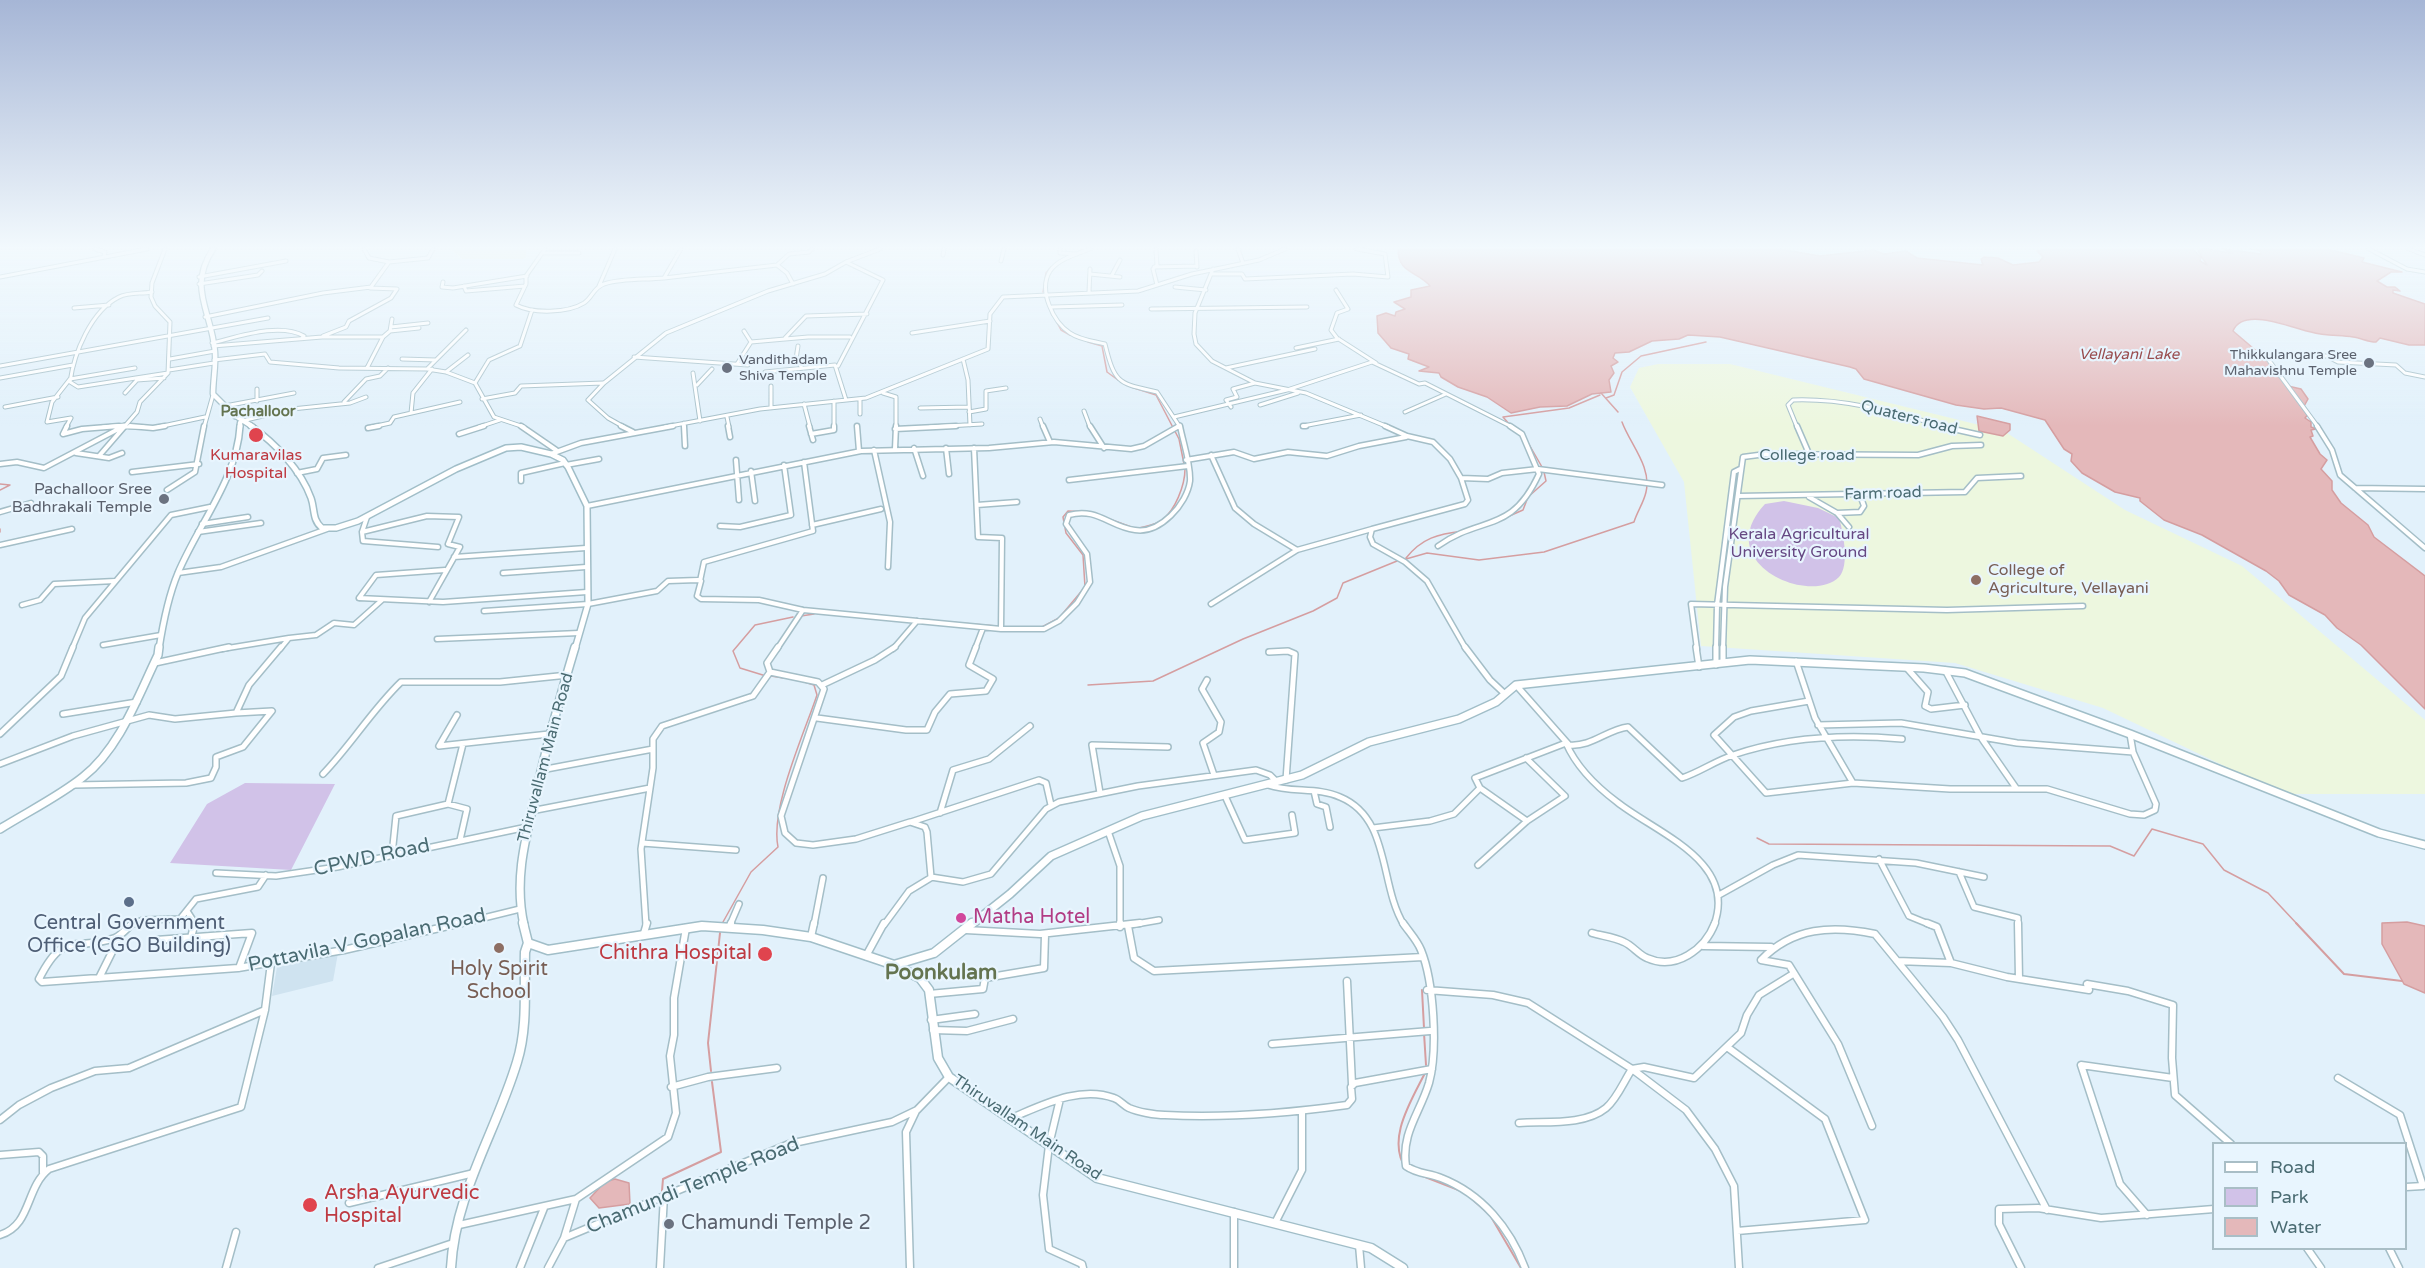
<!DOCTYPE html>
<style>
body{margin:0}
#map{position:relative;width:2425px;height:1268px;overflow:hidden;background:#e2f1fb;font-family:"Varela Round",sans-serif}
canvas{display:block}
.legend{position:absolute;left:2212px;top:1142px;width:195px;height:108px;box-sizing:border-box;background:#e8f5fe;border:2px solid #a9bec6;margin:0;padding:8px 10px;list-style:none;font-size:18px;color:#4a6b72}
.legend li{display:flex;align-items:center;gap:12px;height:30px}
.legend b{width:30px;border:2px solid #a9bec6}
</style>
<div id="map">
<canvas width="2425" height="1268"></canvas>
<ul class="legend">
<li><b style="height:8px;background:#fff"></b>Road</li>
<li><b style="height:16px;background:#d1c2e8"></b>Park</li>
<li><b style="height:16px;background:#e4b8ba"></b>Water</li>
</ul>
</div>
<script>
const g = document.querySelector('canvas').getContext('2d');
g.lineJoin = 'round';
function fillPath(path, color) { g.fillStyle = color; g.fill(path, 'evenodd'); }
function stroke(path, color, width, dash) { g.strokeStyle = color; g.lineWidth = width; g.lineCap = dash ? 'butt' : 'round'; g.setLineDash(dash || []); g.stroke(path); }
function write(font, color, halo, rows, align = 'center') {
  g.font = font + ' "Varela Round",sans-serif'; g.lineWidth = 4.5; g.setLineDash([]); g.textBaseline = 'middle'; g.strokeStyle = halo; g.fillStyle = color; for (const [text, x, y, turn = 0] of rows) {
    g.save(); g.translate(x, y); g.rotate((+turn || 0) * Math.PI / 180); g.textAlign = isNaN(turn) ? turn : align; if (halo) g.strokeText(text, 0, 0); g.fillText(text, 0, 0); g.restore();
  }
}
const residential = new Path2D(`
 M338 953 333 981 272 996 277 967Z`);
const education = new Path2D(`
 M451 249H526V257L523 259H462Z
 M1658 364H1730L2004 431 2125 510 2242 566 2425 720V794H2283L2103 708 1955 663 1701 646 1684 482 1630 387 1639 368Z`);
const green = new Path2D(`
 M1784 501 1818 508 1839 518C1843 531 1850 566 1839 577 1810 606 1710 563 1765 504Z
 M245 783 335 784 291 870 170 863 207 804Z`);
const water = new Path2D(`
 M1398 249H1779L1820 256 1873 250 1884 254 1906 251 1917 258 1983 265 1981 259 1984 257 1998 258 2013 265 2039 262 2043 257 2037 251 2048 249H2193L2201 258 2200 261 2207 265 2198 251 2200 249C2213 249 2221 252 2233 253L2223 249 2261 254V251L2251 249H2327L2364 258 2362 262 2402 272H2391L2377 281 2387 287H2395L2400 291 2393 290V293L2425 304V345H2409L2380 338 2376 342C2368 342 2361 338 2353 337 2339 335 2325 336 2311 332 2292 328 2243 306 2233 331L2267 360 2288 386 2301 389 2308 399 2303 408 2309 413 2305 418 2311 422V427L2316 429 2311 430 2313 436 2310 437 2320 454 2327 460 2321 469 2332 481V490L2341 503 2368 525 2374 537 2425 576V709L2361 645 2337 628 2325 615 2289 595 2279 581 2266 571 2202 535 2164 520 2140 501V498L2115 492 2082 473 2071 461 2072 454 2064 449 2045 420 2001 408 1984 409 1956 405 1864 379 1856 369 1850 367 1720 337 1688 335 1679 339 1652 341 1629 352 1615 353 1613 358 1618 362 1611 366 1614 373 1609 380 1611 392 1592 394 1567 406 1540 407 1511 413 1487 397 1458 387 1441 377 1439 373 1419 371 1429 367 1408 359 1409 354 1391 348 1378 333 1377 316 1386 313 1395 316 1396 312 1405 309 1394 302 1411 297V290L1430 286C1418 271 1398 274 1398 249Z
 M1977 416 2010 424V430L2003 436 1979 431Z
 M2407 922 2425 926V993L2404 984 2382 944V923Z
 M615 1179 629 1183 630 1204 599 1208 590 1198 605 1182Z`);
const streamFar1 = new Path2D(`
 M1075 253 1084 249
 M1043 292 1046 273 1051 267
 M1045 297 1052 315
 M1055 319 1061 330 1070 335
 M1088 342 1102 346 1107 372 1118 380
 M1131 387 1156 395 1179 439 1184 464
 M1601 393 1618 412
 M1606 398 1614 395 1622 372 1641 356 1706 342
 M1510 425 1503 417 1569 408 1600 395
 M1527 441 1542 467
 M0 484 10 485 0 490
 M1491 524 1523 510 1528 497 1546 481 1544 472
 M1139 528C1146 526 1155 525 1162 520 1175 511 1185 485 1185 469
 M0 529V532
 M1406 558C1422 538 1438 534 1463 531
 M1406 559 1427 553 1479 560 1544 552 1634 522C1637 512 1644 502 1646 492 1652 467 1630 444 1622 422
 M842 612 873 615
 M801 616 814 614
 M914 619 996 626
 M1042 627 1059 618 1085 587 1083 555 1066 533 1063 517 1068 511 1090 512 1134 528
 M766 676 740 668 733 651 755 625 793 617
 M771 676 784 678
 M1088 685 1153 681 1243 639 1313 611 1337 598 1343 583 1397 561
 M1757 838 1769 844 2110 846 2134 856 2152 829 2203 844 2224 870 2268 893 2298 925
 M723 922 751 872 778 847C770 808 804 734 817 695L814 685 798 680`);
const stream = new Path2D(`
 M2296 923 2344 974 2402 981
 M1422 990 1424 1028
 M1424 1033 1426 1065
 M711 1071 708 1043 720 933
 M1407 1170C1385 1141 1411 1101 1425 1073
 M1420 1175 1461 1191
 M662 1191 663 1179 721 1152 712 1082
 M1472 1199 1490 1215 1521 1268
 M657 1268 658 1258`);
const streetFar3 = new Path2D(`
 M95 249 105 252 104 256
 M165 249 152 283 151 297 155 306 170 322 168 373
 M364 249 369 258 389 262
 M545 249 526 276V284L516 305C533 314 568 313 584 303 593 297 593 288 604 284 623 278 644 280 664 278L681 249
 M1060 249V253L1077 254
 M1090 249C1077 254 1058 259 1050 271 1038 290 1053 322 1070 333 1080 340 1093 341 1105 344 1115 385 1119 383 1157 392L1180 427
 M1156 249 1157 265 1153 269 1157 285
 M1238 249 1243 263
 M2369 249 2407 269 2425 272
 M2409 249 2425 255
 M1196 251 1197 267
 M542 253H579
 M943 255 944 249
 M1001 261 1004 249
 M777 265 787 273 793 284
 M1154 267 1197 266
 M1213 269 1195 313 1194 334 1196 344 1212 361 1255 383 1306 393 1388 427
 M1090 274 1120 277
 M1212 274H1242L1245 279 1353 274 1388 277 1385 254 1357 249
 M1112 275 1120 260
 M0 277 147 249
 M199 277 286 261
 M664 278 777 265 789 254 809 252 812 249
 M443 282 442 287 453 288 527 276
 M199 284 258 275 262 271
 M464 286 466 291 525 286
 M599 286 615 249
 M1175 287 1206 290
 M1336 290 1348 309 1337 313 1331 330 1337 338 1376 363
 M1089 292 1090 269
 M1052 307 1122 305
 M74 308 109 305
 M1151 309 1307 307
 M205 317 323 293 371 287 389 262 428 258 433 249
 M391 327 428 323
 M390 331 419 328
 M744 331 751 342
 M912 333 990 321
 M323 336 346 327 349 321 391 298 397 289 370 288
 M383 337 390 331 392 319
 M785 338 806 316 867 314
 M212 343C238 337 279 322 304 336L302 338
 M213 346 322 337H383L367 368
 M798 346 796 359 802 368
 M1296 348 1339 339
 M634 357 748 365
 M170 359 215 351
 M402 359 436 360
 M963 359 968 380 970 425
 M214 360 265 354 270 362 339 368 427 369 446 372 475 383
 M769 362 796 359
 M737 364 751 342 808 337H850
 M0 366 268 318
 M838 366 883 280 846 262
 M1226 368 1315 349
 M427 369 466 330
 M169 370 214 363
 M446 372 468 355
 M765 372 835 365 846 400
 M693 373 700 421
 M0 378 73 365
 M697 385 712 369
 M771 386V408
 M257 389V401
 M125 393 137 380 164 378
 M883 393 896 397V427
 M482 399 515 393 521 386 603 383
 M860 399V414
 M834 401V427
 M344 402 366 379 380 376 388 368
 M804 404 810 427
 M1260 405 1298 393
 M225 406 294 393
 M5 407 58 397
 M1231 407 1226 400 1237 397 1233 389 1255 383
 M920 408 969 407
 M1084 411 1090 427
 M969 412 986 409V391L1006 388
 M1405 412 1446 394
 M411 413 413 393 432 369
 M727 417 729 427
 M1174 417 1287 390 1372 362 1419 384 1425 383 1512 427
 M1040 419 1043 427
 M246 420 292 409 350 403 366 397
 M684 423V427
 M1303 426 1361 415
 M66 427 71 418 47 422 52 402 70 379 135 368
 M103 427 125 425
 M121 427H144
 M124 427 137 412 140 402 168 373 78 387 70 382C74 353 91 311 119 297 129 292 141 294 152 292
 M158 427 205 417
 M204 427 213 395
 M372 427 390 423 394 417 460 402
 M479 427 500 420
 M524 427 494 417 475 383 489 360 520 346 532 310
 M624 427 608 418 588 400 604 383 666 333 768 291 825 274 846 262 880 249
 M665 427 760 409 866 398 988 349 990 314 1003 297 1138 291 1192 274 1259 260 1285 249
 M930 427 982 424
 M1177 427 1180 425
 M1797 427 1788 405 1793 400C1846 398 1895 413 1946 427
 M2318 427 2265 355 2326 356 2338 362 2396 365 2405 373 2425 377`);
const streetFar2 = new Path2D(`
 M67 426 63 434 82 429 119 426
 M130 426 153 428 165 426
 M521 426 556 450
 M621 426 633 432
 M684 426 685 446
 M728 426 730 437
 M809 426 813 440
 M857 426 859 451
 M1043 426 1050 442
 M1090 426 1104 448
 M1303 426H1306
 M1385 426 1407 436 1433 442 1450 459 1461 478 1468 500 1465 504 1372 529 1370 537 1373 544 1405 562 1427 581 1466 649
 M1797 426 1810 456
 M1940 426 1980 435
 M2317 426 2332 450 2340 475 2425 548
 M368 428 379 426
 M895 429 956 426
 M459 434 484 426
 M811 434 834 430V426
 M914 448 923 476
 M946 448 949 474
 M974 448 978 537 1002 538 1001 629
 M895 449 896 426
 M874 450 890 522 888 567
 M76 453 109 458 122 453
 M551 454 581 443 673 426
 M1211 455 1235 508 1254 524 1297 550
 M99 456 125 426
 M736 460 739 500
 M1186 460 1234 452 1254 459 1288 452 1327 456 1359 446 1406 437
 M0 464 17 462 44 468 124 426
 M566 465 599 459
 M751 471 755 501
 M132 472 199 464
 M297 473 317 469 323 458 346 455
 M1461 478 1488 479 1502 473 1538 469 1662 485
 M1069 480 1188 466
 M521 481V473L565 463
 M2355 488 2425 489
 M167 490 195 472 204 426
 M1738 496 1965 492 1977 478 2021 476
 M1809 497 1837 513 1849 527
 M977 505 1017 502
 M587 506 861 451 989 448 1054 442 1131 449 1144 446 1179 426
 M0 512 31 503
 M1837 513 1860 512 1864 506 1860 495
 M367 517 362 532 363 541 438 547
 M202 524 248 517
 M812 525 881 509
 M720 526 740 527 791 515 784 465
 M198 532 261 523
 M362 532 427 516 459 517 448 544 460 547 429 602
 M0 545 72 529
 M1438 546C1481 515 1511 535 1539 474L1522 434 1510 426
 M454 557 586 548
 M178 573 221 567 327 529
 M503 573 586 567
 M700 581 704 562 813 531 804 462
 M359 598 443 602 587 592
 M359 598 376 575 445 570
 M1211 604 1297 550 1372 529
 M22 605 40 600 54 584 115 581
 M484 611 588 604 657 591 668 581 698 580 701 581 697 596 701 599 759 600 803 610 1001 629H1044L1059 621 1077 603 1090 582 1087 554 1066 524 1069 515C1097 507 1110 527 1135 530 1160 534 1187 504 1190 481 1191 464 1183 442 1180 426
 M437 639 579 633
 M103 645 161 635
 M72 649 85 618 171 515 210 507
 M222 649 289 638
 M280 649 289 638 316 635 334 623 354 625 382 600
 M777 649 803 610
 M893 649 917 621
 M975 649 983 628
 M1697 649 1691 604 1947 610 2083 606
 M1716 649 1717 605 1734 472 1740 469
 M1723 649 1725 587 1743 457 1766 454 1918 455 1952 446 1981 445`);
const streetFar1 = new Path2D(`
 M778 647 767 663 770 672 818 682 824 689 781 816 785 833 796 843 813 845 856 839 910 822 925 827 927 832 931 877 963 882 991 874 1046 809 1059 802 1138 786 1256 770 1270 775 1277 782
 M1465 647 1490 680 1505 694
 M1696 647 1699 667
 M1269 652 1288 651 1295 654 1286 780
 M1796 661 1815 718 1853 783
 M155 663 229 647
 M1723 663V647
 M1716 665V647
 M1906 667 1928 692 1925 706 1931 709 1965 705
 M1945 670 1980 736 2016 788
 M1207 680 1202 689 1221 722 1219 732 1203 743 1214 775
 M822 685 875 660 895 647
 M1516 685 1569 745C1592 747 1606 730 1628 727L1682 778C1700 772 1715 761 1733 755 1786 737 1846 734 1902 739
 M1809 701 1751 711 1734 717 1714 735 1766 793 1853 783 1950 789H2047L2130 814 2144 815 2155 810 2156 804 2133 752 2130 734
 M63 714 137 702
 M457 715 439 746 549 734
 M817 718 906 730H927L935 712 950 694 986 691 993 679 969 665 976 647
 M1818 725 1901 723 2017 743 2133 752
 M0 734 61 676 73 647
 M0 764 73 736 149 715 175 719 236 713 249 685 281 647
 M541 770 653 749
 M323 774C351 745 372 710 401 682H500L568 675
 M74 785 186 783 211 778 216 767V757L243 747 272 711 236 713
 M1268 785C1291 793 1318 787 1340 797 1391 818 1379 885 1404 925
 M1480 788 1527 821
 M1314 791 1317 804 1326 807 1330 827
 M1100 793 1092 745 1168 747
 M1225 796 1245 840 1295 833 1292 815
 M448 804 463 744
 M531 811 650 788
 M940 813 953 770 989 759 1030 726
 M911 822 1039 780 1046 783 1051 805
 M1373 828 1430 821 1454 814 1480 788 1475 778 1566 743C1576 766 1597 787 1617 802 1656 833 1738 861 1714 925
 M1108 831 1120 866V925
 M642 843 736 850
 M392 855 396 816 448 804 467 809 460 840
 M1879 859 1909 916 1931 925
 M1478 865 1527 821 1565 796 1526 758
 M1959 872 1974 907 2018 918V925
 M216 873 276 876 337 867 527 827
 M1719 895 1773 865 1798 855 1916 863 1984 877
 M187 911 196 925
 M131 925 143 920 180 919 196 899 258 887 266 875
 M455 925 520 909
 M646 925 641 849 653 768V739L662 726 753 696 770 672
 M730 925 739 904
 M814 925 823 878
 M884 925 909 891 932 877
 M1130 925 1159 920`);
const street = new Path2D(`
 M133 923C127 928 122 935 115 938 74 952 64 929 39 979L42 982 238 968 344 950 461 923
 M1403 923C1409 932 1417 940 1421 950 1434 982 1438 1050 1429 1083 1420 1113 1401 1133 1406 1166 1417 1174 1429 1173 1441 1178 1482 1194 1510 1228 1525 1268
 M1927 923 1937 927 1951 963
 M2018 923 2019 979
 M1128 926 1134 958 1154 971 1423 957
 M1120 927V923
 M729 928 731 923
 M966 930 1040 934 1140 923
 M644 933 647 923
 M1592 933C1602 936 1614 937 1624 942 1633 946 1639 955 1647 958 1676 971 1705 949 1715 923
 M191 937 195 923
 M811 937 814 923
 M156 940 252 933 239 968
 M1703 946 1771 947
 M866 956 884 923
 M1897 961 1951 963 2007 977 2089 990 2087 984 2128 991 2173 1005 2172 1058 2175 1095 2231 1144
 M99 978 119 938
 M1347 981 1352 1084
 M1427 990 1493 995 1528 1003 1632 1069 1686 1110 1715 1149 1734 1186 1739 1268
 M929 994 983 989 985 978 1044 968 1045 935
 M931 1020 975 1014
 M933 1030 967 1031 1013 1019
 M1272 1044 1430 1031
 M1727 1047 1825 1119 1865 1220 1737 1231
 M2338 1078 2400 1115 2423 1186 2406 1187
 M671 1087 708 1077 777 1068
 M1060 1099 1049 1145 1043 1195 1049 1249 1082 1264 1083 1268
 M1009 1119C1041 1106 1079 1085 1114 1098 1120 1100 1123 1105 1129 1108 1138 1112 1155 1115 1165 1115 1224 1118 1289 1113 1347 1105L1352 1099 1351 1087 1355 1083 1432 1069
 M0 1120 19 1105 51 1088 95 1071 129 1068 265 1010
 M1519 1123C1545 1121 1584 1126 1606 1108 1617 1099 1624 1081 1632 1069L1644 1067 1694 1078 1741 1033 1747 1015 1759 995 1793 974
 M1872 1126 1838 1044 1789 965 1761 960C1793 927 1832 925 1875 934L1943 1017 1958 1040 2047 1210
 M0 1155 39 1152 43 1156V1173
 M349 1203 474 1173
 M1234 1212V1268
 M2147 1215 2120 1184 2081 1065 2173 1078
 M1275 1223 1302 1170V1111
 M459 1225 576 1199 668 1137 676 1113 670 1056 674 1035V998L686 928
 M0 1235C32 1225 25 1188 49 1169L241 1107 265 1010 271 963
 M564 1238 789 1144 892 1122 917 1110 949 1077
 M1359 1245 1361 1268
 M2307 1248 2321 1268
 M2389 1248 2399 1268
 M226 1268 236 1232
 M378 1268 450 1244
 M520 1268 544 1208
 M548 1268 564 1238 576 1199
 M660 1268 664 1196
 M910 1268 906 1132 916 1111
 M2021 1268 1999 1224V1209L2038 1208 2101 1218 2214 1209`);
const secondaryFar3 = new Path2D(`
 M213 249C187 288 212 312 215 352 216 366 213 380 213 394L235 416
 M233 414 253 427
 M240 427V423`);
const secondaryFar2 = new Path2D(`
 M251 426C275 443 301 470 311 498 315 509 312 520 322 528H336L358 521 456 469 506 448 521 447 551 454 563 460 568 467 587 506 588 604 575 649
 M159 649C163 623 168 597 178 573 198 525 237 479 240 426`);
const secondaryFar1 = new Path2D(`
 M0 829C27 812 58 797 83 777 120 748 138 696 158 655L159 647
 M524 925C514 881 525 840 535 798 546 747 560 697 575 647
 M971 925 1010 894 1051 856 1142 816 1302 775 1369 742 1459 719 1496 702 1516 685 1750 660 1924 668 1965 673 2130 734 2379 833 2425 845`);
const secondary = new Path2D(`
 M523 923 528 943 548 950 702 926 763 930 811 937 894 965 920 978 929 990 938 1058 949 1077 1097 1178 1371 1248 1403 1268
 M894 965 934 953 972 923
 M451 1268C455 1193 496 1132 517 1062 528 1027 524 988 525 952L528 943`);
const markers = [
 [2369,363,6,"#6b7280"],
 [727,368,6,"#6b7280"],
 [256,435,8,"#e0444e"],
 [164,499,6,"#6b7280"],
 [1976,580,6,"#8d6e63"],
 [129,902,6,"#5c6f8a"],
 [961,918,6,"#d1479c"],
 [499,948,6,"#8d6e63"],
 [765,954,8,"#e0444e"],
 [310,1205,8,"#e0444e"],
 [669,1224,6,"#6b7280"]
];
const farWorshipnames = [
 ["Thikkulangara Sree",2357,355],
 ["Mahavishnu Temple",2357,371],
 ["Vandithadam",739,360,"left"],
 ["Shiva Temple",739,376,"left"]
];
const farWaternames = [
 ["Vellayani Lake",2129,355]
];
const farNeighbourhoodnames = [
 ["Pachalloor",258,412]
];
const streetNames = [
 ["Quaters road",1909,418,14],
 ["College road",1807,456],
 ["Farm road",1883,494,-2],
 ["Thiruvallam Main Road",546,758,-75],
 ["Thiruvallam Main Road",1027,1128,34]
];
const healthNames = [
 ["Kumaravilas",256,456],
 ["Hospital",256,474]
];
const worshipNames = [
 ["Pachalloor Sree",152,490],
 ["Badhrakali Temple",152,508]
];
const parkNames = [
 ["Kerala Agricultural",1799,535],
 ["University Ground",1799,553]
];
const educationNames = [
 ["College of",1988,571],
 ["Agriculture, Vellayani",1988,589]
];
const nearStreetnames = [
 ["CPWD Road",372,858,-12],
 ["Pottavila V Gopalan Road",367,941,-12],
 ["Chamundi Temple Road",693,1186,-22]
];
const nearHotelnames = [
 ["Matha Hotel",973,918]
];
const nearServicenames = [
 ["Central Government",129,924],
 ["Office (CGO Building)",129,947]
];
const nearHealthnames = [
 ["Chithra Hospital",752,954],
 ["Arsha Ayurvedic",324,1194,"left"],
 ["Hospital",324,1217,"left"]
];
const nearEducationnames = [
 ["Holy Spirit",499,970],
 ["School",499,993]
];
const nearWorshipnames = [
 ["Chamundi Temple 2",681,1224]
];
const nearNeighbourhoodnames = [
 ["Poonkulam",941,973]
];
fillPath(residential, '#cfe3f0');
fillPath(education, '#edf7df');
fillPath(green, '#d1c2e8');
fillPath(water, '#e4b8ba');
stroke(water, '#d59ea0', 1.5);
stroke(streamFar1, '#d59ea0', 1.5);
stroke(stream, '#d59ea0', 2);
stroke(streetFar3, '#a4bec7', 5);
stroke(streetFar2, '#a4bec7', 7);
stroke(streetFar1, '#a4bec7', 8);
stroke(street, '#a4bec7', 9);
stroke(secondaryFar3, '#a1bec8', 7);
stroke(secondaryFar2, '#a1bec8', 8);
stroke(secondaryFar1, '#a1bec8', 10);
stroke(secondary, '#a1bec8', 11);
stroke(streetFar3, '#fff', 3);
stroke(streetFar2, '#fff', 4);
stroke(streetFar1, '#fff', 5);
stroke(street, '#fff', 6);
stroke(secondaryFar3, '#fff', 4.5);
stroke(secondaryFar2, '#fff', 5);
stroke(secondaryFar1, '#fff', 7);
stroke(secondary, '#fff', 8);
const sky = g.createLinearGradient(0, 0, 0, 426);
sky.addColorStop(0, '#a6b6d6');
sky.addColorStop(0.58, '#f2f9fd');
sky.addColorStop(1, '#f2f9fd00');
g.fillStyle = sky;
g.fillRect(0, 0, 2425, 426);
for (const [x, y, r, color] of markers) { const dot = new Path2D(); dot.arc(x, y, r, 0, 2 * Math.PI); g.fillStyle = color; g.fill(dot); stroke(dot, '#e8f5fe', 2); }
write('14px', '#5b616d', '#e8f5fe', farWorshipnames, 'right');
write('italic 15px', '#994d4f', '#e8f5fe', farWaternames);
write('bold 15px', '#647450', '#e8f5fe', farNeighbourhoodnames);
write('16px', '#4a6b72', '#e8f5fe', streetNames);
write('16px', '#be3a42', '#e8f5fe', healthNames);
write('16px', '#5b616d', '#e8f5fe', worshipNames, 'right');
write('16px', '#664883', '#e8f5fe', parkNames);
write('16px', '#785e54', '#e8f5fe', educationNames, 'left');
write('20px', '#4a6b72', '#e8f5fe', nearStreetnames);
write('20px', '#b23c85', '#e8f5fe', nearHotelnames, 'left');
write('20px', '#4e5e75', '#e8f5fe', nearServicenames);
write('20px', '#be3a42', '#e8f5fe', nearHealthnames, 'right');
write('20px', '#785e54', '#e8f5fe', nearEducationnames);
write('20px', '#5b616d', '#e8f5fe', nearWorshipnames, 'left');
write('bold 21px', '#647450', '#e8f5fe', nearNeighbourhoodnames);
</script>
